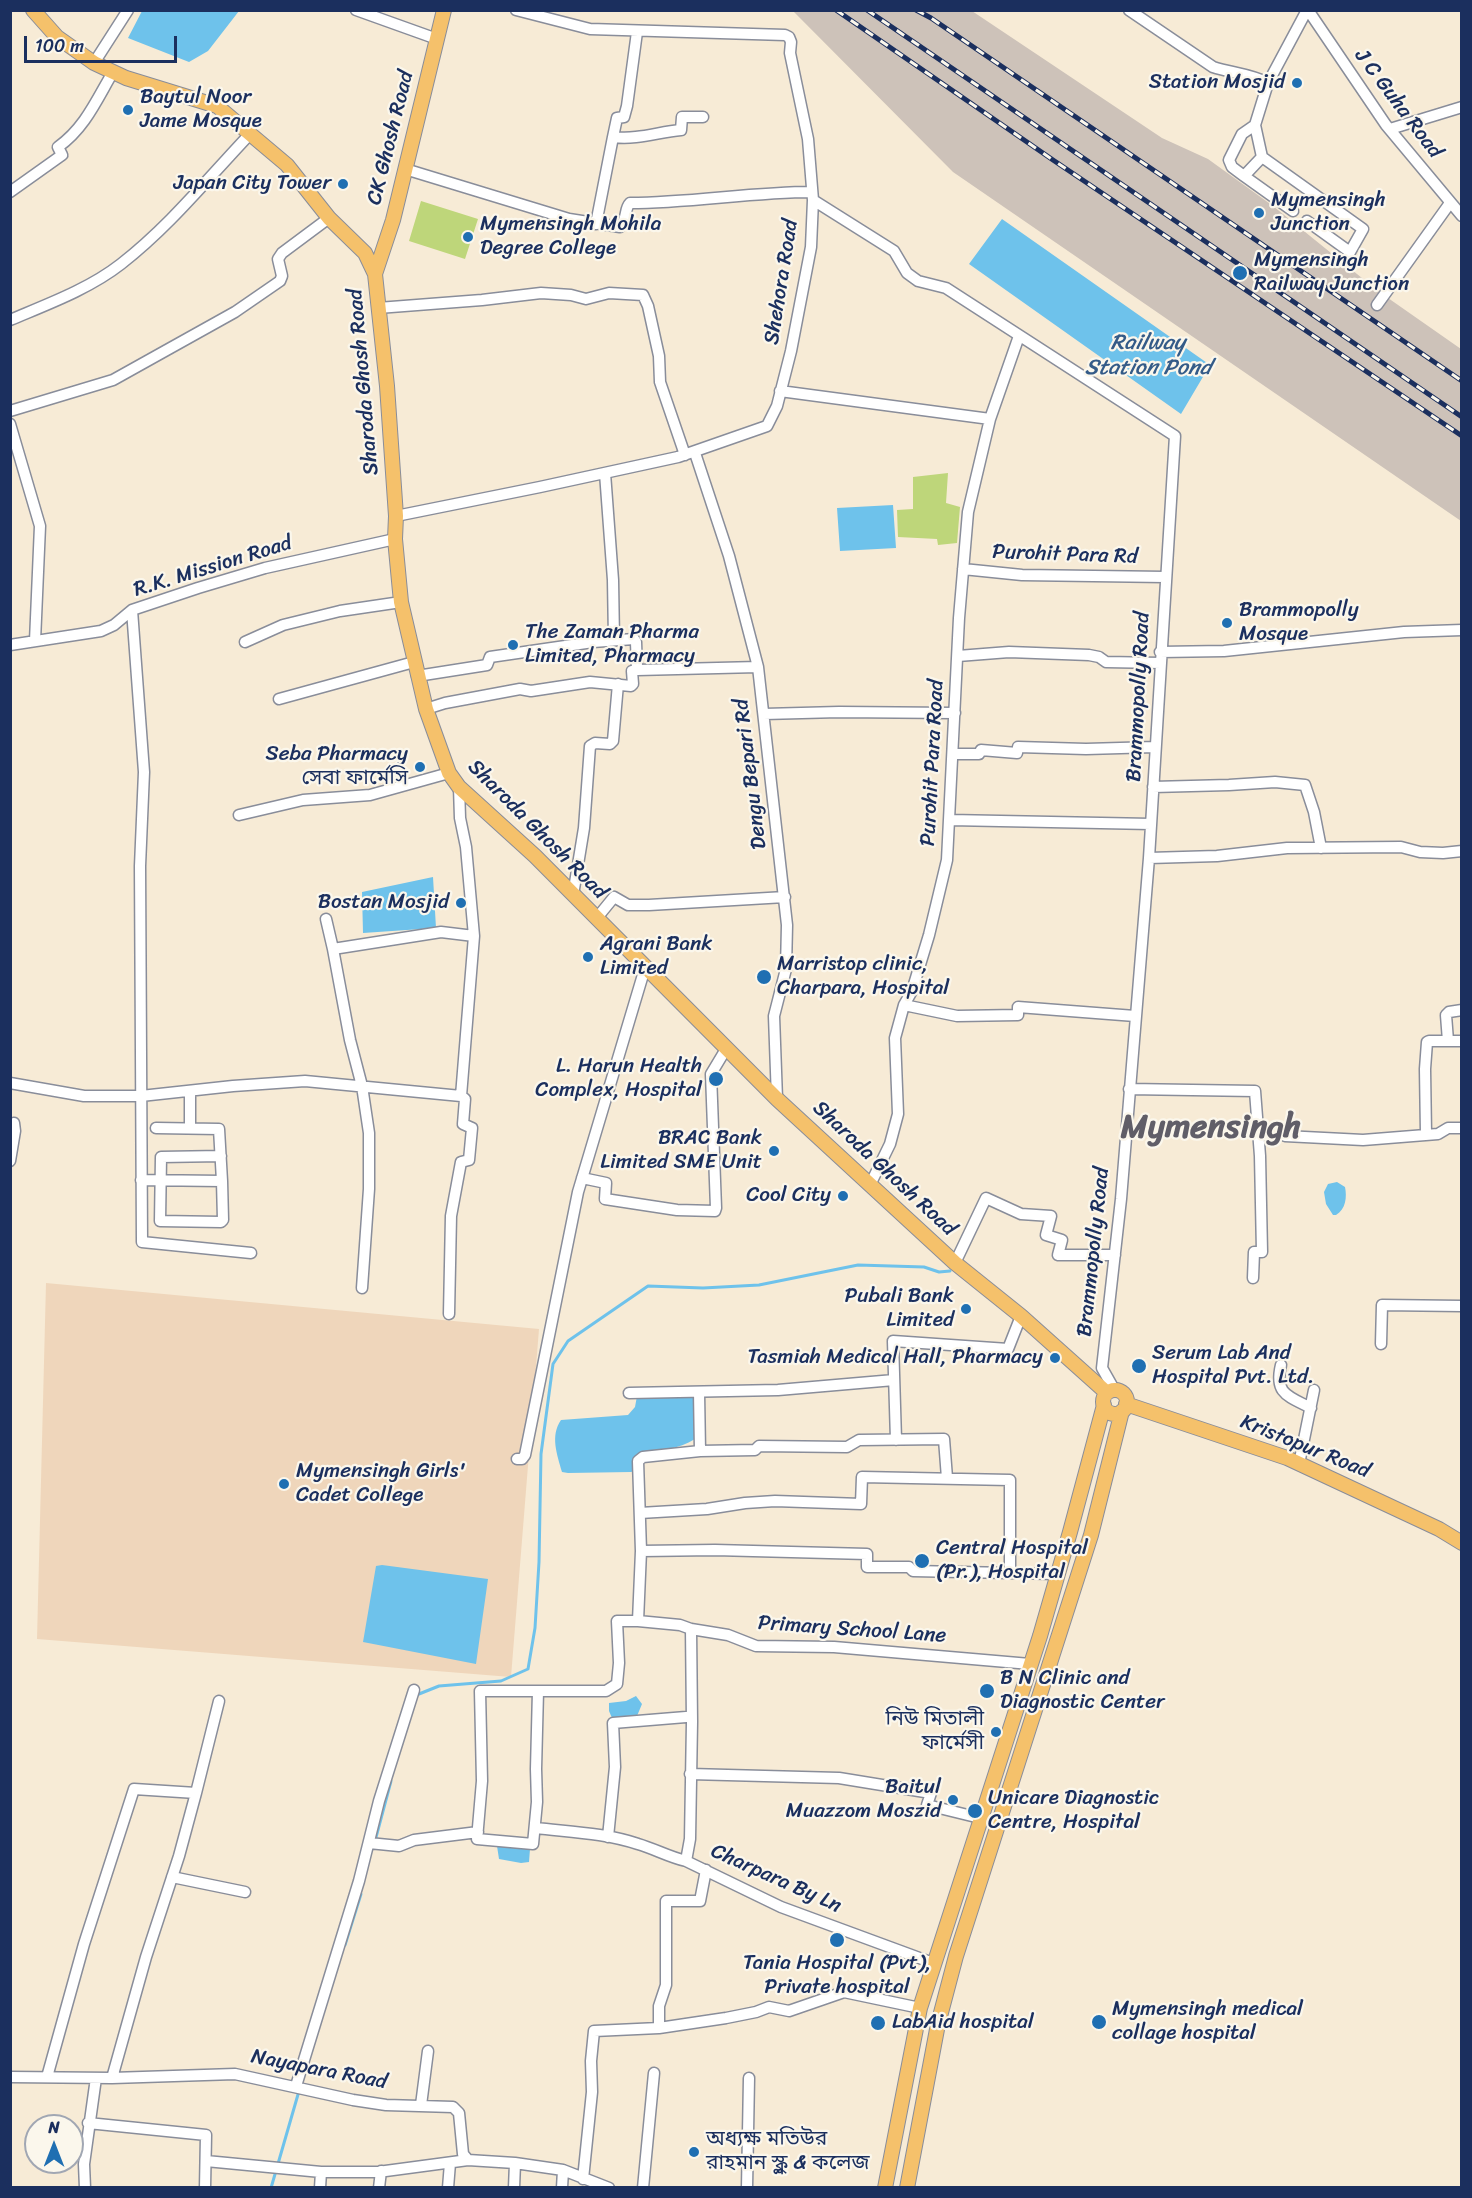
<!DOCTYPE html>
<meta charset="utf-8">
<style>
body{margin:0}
#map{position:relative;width:1472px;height:2198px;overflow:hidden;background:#f7ebd6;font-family:Sriracha,sans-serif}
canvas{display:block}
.frame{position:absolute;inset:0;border:12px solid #1b2f5e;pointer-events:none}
.north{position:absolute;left:24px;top:2114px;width:60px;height:60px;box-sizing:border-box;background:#fbf7ec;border:2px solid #a1a7b3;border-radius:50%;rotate:0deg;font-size:16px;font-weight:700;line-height:24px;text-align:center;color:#1b2f5e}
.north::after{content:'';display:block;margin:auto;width:21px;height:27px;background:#1f6fb2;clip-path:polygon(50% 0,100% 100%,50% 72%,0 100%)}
.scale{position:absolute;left:24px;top:36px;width:153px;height:27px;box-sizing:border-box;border:3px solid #1b2f5e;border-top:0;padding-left:8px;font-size:18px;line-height:21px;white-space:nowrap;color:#1b2f5e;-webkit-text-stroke:4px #fbf7ec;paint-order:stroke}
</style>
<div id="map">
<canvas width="1472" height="2198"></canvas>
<div class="frame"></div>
<div class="north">N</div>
<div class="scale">100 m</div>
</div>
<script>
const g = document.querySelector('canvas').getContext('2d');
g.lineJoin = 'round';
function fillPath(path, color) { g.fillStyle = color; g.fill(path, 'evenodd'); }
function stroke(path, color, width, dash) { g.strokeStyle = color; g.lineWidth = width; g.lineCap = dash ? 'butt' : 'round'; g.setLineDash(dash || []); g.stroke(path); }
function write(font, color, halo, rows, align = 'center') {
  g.font = font + ' Sriracha,"Noto Sans Bengali",sans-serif'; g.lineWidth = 4.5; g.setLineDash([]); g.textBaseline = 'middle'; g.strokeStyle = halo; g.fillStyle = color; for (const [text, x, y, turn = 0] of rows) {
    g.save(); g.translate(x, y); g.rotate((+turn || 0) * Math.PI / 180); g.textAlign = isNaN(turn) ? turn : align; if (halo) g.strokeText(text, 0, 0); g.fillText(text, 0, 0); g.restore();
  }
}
const built = new Path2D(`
 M46 1283 539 1329 511 1677 37 1639Z`);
const industrial = new Path2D(`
 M793 11H972L1162 138 1208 159 1273 206 1378 291 1461 349V521L953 172Z`);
const green = new Path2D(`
 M421 201 478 219 465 259 409 241Z
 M948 473 946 503 960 507 957 543 938 545 937 539 898 537 897 510 913 509V477Z`);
const water = new Path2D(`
 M142 11V10L239 11 208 51 189 62 128 38Z
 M1002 219 1210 365 1181 414 969 264Z
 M893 505 896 548 840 551 837 508Z
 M433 877 436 928 363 933 362 892Z
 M1337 1182 1345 1187C1347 1197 1346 1209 1336 1215H1333L1326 1204 1324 1192 1328 1184Z
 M689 1395 695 1398V1439C678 1449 661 1451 642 1454L634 1471 631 1472 568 1473 562 1472C557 1454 550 1436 561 1420L628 1415 635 1407 637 1396Z
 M382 1565 488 1579 476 1664 363 1642 376 1566Z
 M636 1696 642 1704 637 1716 612 1718 609 1711V1703L626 1701Z
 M497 1846 530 1849 529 1862 521 1863 499 1859Z`);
const stream = new Path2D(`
 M414 1696 439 1686 501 1681 528 1669 535 1628 539 1562 541 1454 553 1364 568 1341 648 1286 703 1288 759 1285 858 1265 924 1267 939 1272 950 1271
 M375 1841 391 1781
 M345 1945 361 1894
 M271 2188 299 2091`);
const minor = new Path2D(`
 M356 10 437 39
 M1129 10 1213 67C1231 73 1251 74 1268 83
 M1308 10 1386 125 1462 216
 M94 63 128 10
 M1255 125 1242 134 1229 160 1232 167 1244 176 1262 157 1255 125 1268 83 1307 10
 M1390 129 1462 107
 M613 137 617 118 624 117 627 106 637 32
 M1262 157 1363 229 1350 252 1307 221
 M405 169 569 219 620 227C628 218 624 209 630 203 691 203 751 192 812 192
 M1244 176 1293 211
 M10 192 62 155 58 147C85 128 97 99 113 72
 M813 200 894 251 907 273 918 281 946 288 1175 436 1149 858 1121 1199 1102 1368 1115 1391
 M596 224 613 137C638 140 658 132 681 130L682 117H703
 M1377 305 1450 203
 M378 308 482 300 541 293 571 295 586 299 609 293 643 295 648 306 659 356 660 382 685 455
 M10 320C48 304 89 289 121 264 170 226 209 177 251 133
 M780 391 990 419
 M10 411 113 380 235 312 280 281 282 276 278 259 282 253 329 218
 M10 424 40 526 35 641
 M695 453 729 556 758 667 787 925 786 969 774 1016 777 1099
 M605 473 613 580 614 640
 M396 516 540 487 678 457 767 426 777 406 791 351 811 247 813 200 808 139 790 53 791 42 789 37 785 35 590 29 516 10
 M963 569 1022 575 1165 577
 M132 610 144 772 140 866 142 1242 251 1253
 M245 642 283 625 340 611 401 602
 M10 645 101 631 114 625 132 610 198 588 265 568 395 539
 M1160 652 1224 651 1404 632 1462 630
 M958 656 1009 652 1089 655 1099 657 1106 662 1161 663
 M417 676 487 665 490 657 593 642 634 639 636 642 637 670 758 667
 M279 699 414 662
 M426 709 445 703 520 689 531 691 590 682 631 686 633 684 632 671 637 670
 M764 714 839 712 955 713
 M953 754H979L981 750 1017 753 1018 747 1086 749 1155 747
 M1153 787 1229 785 1275 782 1305 785 1314 812 1321 848
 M239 815 303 800 370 795 449 773
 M950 820 1151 824
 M1149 858 1217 856 1287 848 1401 847 1420 852 1443 853 1462 851
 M573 895 584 828 590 746 595 743 610 744 613 741 618 684
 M326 919 333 949 441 932 474 936
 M596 919 614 897 628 905H649L785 897
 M333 949 350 1040 362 1086 369 1133V1189L362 1288
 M904 1005 957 1016 1018 1015V1007L1135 1016
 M1448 1041 1446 1015 1449 1012 1462 1010
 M10 1083 84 1096H141L233 1086 305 1081 461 1096 474 936 466 847 460 818 459 787
 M1129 1089 1255 1091 1260 1156 1262 1252H1254L1253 1278
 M190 1091V1128
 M1426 1134 1425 1069 1427 1042 1429 1041H1462
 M1285 1136 1363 1140 1438 1134 1448 1128H1462
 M221 1156 161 1157 160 1221 221 1222 223 1220 222 1181
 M10 1161 15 1131 14 1123
 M582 1178 606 1183 605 1199 677 1210 715 1211 716 1208 711 1074 726 1049
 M141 1180 222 1181 219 1129 156 1128
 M870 1185 890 1144 898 1114 895 1038 904 1005 912 991 929 935 947 860 959 618 968 512 990 419 1019 336
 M955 1263 986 1198 1021 1214 1051 1216 1046 1235 1062 1240 1058 1255H1115
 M449 1314 451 1216 461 1162 469 1160 472 1128 463 1124 465 1099 461 1096
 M1381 1344 1382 1305 1462 1306
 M1281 1365C1274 1394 1288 1396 1311 1408
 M699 1392 700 1451
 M629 1393 778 1390 894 1380
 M896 1440 893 1341 1008 1349 1021 1316
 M517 1459H522L525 1455 578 1192 645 968
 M1299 1464 1314 1390
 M640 1513 707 1509 745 1503 775 1501 861 1504 862 1477 1010 1480V1573
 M641 1551 715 1550 867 1554V1567H909L913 1571 1057 1574
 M638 1621 641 1551 638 1461 643 1457 700 1451 755 1450 759 1446 847 1447 859 1440 944 1439 947 1478
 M691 1629 692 1722 690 1839 686 1861 781 1907 933 1963
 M538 1691H480L482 1781 477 1839 533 1844 537 1802 536 1769 538 1691H606L617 1684 619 1663 617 1621H638L680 1625 691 1629 728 1635 756 1646 834 1647 1030 1664
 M690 1774 839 1778 931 1793 927 1805 980 1818
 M536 1828C570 1832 605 1833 638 1844 655 1849 669 1857 686 1861
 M608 1837 615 1767 613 1723 686 1717
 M369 1843 399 1846 414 1840 478 1832
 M172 1877 245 1892
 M659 2028 726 2018 756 2012 769 2007 789 2011 844 1992 920 2008
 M10 2077 112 2078 235 2074 353 2100 386 2105 453 2107 459 2113 463 2154 468 2160 515 2163 563 2170 609 2188
 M47 2077 84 1944 134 1789 196 1793 219 1701
 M112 2078 146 1957 179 1856 196 1793
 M296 2086 359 1881 379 1801 414 1690
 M421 2105 428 2051
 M88 2123 206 2135 205 2188
 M206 2161 321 2172H378L468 2160
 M583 2179 592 2092 591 2061 594 2031 659 2028V2006L666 1985V1901H700L706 1870
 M85 2188 84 2164 96 2078
 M320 2188 321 2172
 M379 2188 381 2171
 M448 2188 450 2163
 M514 2188 515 2163
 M562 2188 563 2170
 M643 2188 654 2073
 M747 2188 749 2078`);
const major = new Path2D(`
 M33 10 57 37 94 63 126 78 217 106 287 165 329 218 365 253 375 274 387 386 396 516 395 539 401 602 426 709 449 773 459 787 535 856 777 1099 955 1263 1021 1316 1107 1393
 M375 274 393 220 444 10
 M1103 1402a12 12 0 1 1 24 0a12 12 0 1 1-24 0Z
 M1126 1404 1287 1458 1439 1529 1462 1543
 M885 2188 920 2008 1040 1636 1070 1532 1104 1405
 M907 2188 938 2024 956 1956 1091 1535 1122 1411`);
const rail = new Path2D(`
 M836 10 1053 160 1462 436
 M867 10 1462 417
 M916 10 931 18 1462 381`);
const markers = [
 [1297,83,6,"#1f6fb2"],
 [128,110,6,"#1f6fb2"],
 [343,184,6,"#1f6fb2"],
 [1259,213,6,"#1f6fb2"],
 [468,237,6,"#1f6fb2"],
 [1240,273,8,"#1f6fb2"],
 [1227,623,6,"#1f6fb2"],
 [513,645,6,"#1f6fb2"],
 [420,767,6,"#1f6fb2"],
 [461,903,6,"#1f6fb2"],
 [588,957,6,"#1f6fb2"],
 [764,977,8,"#1f6fb2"],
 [716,1079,8,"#1f6fb2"],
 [774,1151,6,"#1f6fb2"],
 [843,1196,6,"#1f6fb2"],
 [966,1309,6,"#1f6fb2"],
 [1055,1358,6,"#1f6fb2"],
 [1139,1366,8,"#1f6fb2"],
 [284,1484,6,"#1f6fb2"],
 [922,1561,8,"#1f6fb2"],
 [987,1691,8,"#1f6fb2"],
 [996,1732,6,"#1f6fb2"],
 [953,1800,6,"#1f6fb2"],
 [975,1811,8,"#1f6fb2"],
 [837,1940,8,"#1f6fb2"],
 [1099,2022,8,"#1f6fb2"],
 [878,2023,8,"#1f6fb2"],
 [694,2152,6,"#1f6fb2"]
];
const poiNames = [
 ["Station Mosjid",1285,83,"right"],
 ["Baytul Noor",140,98],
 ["Jame Mosque",140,122],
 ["Japan City Tower",331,184,"right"],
 ["Mymensingh",1271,201],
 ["Junction",1271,225],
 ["Mymensingh Mohila",480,225],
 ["Degree College",480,249],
 ["Mymensingh",1254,261],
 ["Railway Junction",1254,285],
 ["Brammopolly",1239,611],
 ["Mosque",1239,635],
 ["The Zaman Pharma",525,633],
 ["Limited, Pharmacy",525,657],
 ["Seba Pharmacy",408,755,"right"],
 ["সেবা ফার্মেসি",408,779,"right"],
 ["Bostan Mosjid",449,903,"right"],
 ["Agrani Bank",600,945],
 ["Limited",600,969],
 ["Marristop clinic,",777,965],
 ["Charpara, Hospital",777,989],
 ["L. Harun Health",702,1067,"right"],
 ["Complex, Hospital",702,1091,"right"],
 ["BRAC Bank",762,1139,"right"],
 ["Limited SME Unit",762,1163,"right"],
 ["Cool City",831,1196,"right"],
 ["Pubali Bank",954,1297,"right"],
 ["Limited",954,1321,"right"],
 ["Serum Lab And",1152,1354],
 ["Hospital Pvt. Ltd.",1152,1378],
 ["Tasmiah Medical Hall, Pharmacy",1043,1358,"right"],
 ["Mymensingh Girls'",296,1472],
 ["Cadet College",296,1496],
 ["Central Hospital",936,1549],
 ["(Pr.), Hospital",936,1573],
 ["B N Clinic and",1000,1679],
 ["Diagnostic Center",1000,1703],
 ["নিউ মিতালী",984,1720,"right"],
 ["ফার্মেসী",984,1744,"right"],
 ["Baitul",941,1788,"right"],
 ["Muazzom Moszid",941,1812,"right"],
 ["Unicare Diagnostic",988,1799],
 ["Centre, Hospital",988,1823],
 ["Tania Hospital (Pvt),",837,1964,"center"],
 ["Private hospital",837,1988,"center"],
 ["Mymensingh medical",1112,2010],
 ["collage hospital",1112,2034],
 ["LabAid hospital",892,2023],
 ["অধ্যক্ষ মতিউর",706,2140],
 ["রাহমান স্কুল & কলেজ",706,2164]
];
const streetNames = [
 ["J C Guha Road",1398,104,53],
 ["CK Ghosh Road",391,138,-76],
 ["Shehora Road",782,282,-81],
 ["Sharoda Ghosh Road",364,382,-95],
 ["Purohit Para Rd",1065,555,2],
 ["R.K. Mission Road",213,567,-17],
 ["Brammopolly Road",1139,697,-87],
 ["Purohit Para Road",933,763,-87],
 ["Dengu Bepari Rd",751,774,-97],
 ["Sharoda Ghosh Road",537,830,45],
 ["Sharoda Ghosh Road",884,1169,43],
 ["Brammopolly Road",1094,1252,-84],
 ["Kristopur Road",1305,1447,22],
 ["Primary School Lane",852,1630,4],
 ["Charpara By Ln",776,1879,24],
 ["Nayapara Road",319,2070,11]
];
const waterNames = [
 ["Railway",1148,343],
 ["Station Pond",1148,368]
];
const townNames = [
 ["Mymensingh",1211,1129]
];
fillPath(built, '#efd6bb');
fillPath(industrial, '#cdc2b9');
fillPath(green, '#bed67a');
fillPath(water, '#6ec2eb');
stroke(stream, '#6ec2eb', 3);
stroke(minor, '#898d9a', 13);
stroke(major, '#898d9a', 16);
stroke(minor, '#fff', 10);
stroke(major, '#f5c16b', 14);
stroke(rail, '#1b2f5e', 5);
stroke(rail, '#fbf7ec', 3, [9]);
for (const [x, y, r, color] of markers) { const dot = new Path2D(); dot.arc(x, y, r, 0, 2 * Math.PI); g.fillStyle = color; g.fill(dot); stroke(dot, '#fbf7ec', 2); }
write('21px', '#1b2f5e', '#fbf7ec', poiNames, 'left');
write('21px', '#1b2f5e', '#fbf7ec', streetNames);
write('italic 22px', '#345b88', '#fbf7ec', waterNames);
write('bold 33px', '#605e68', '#fbf7ec', townNames);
</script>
